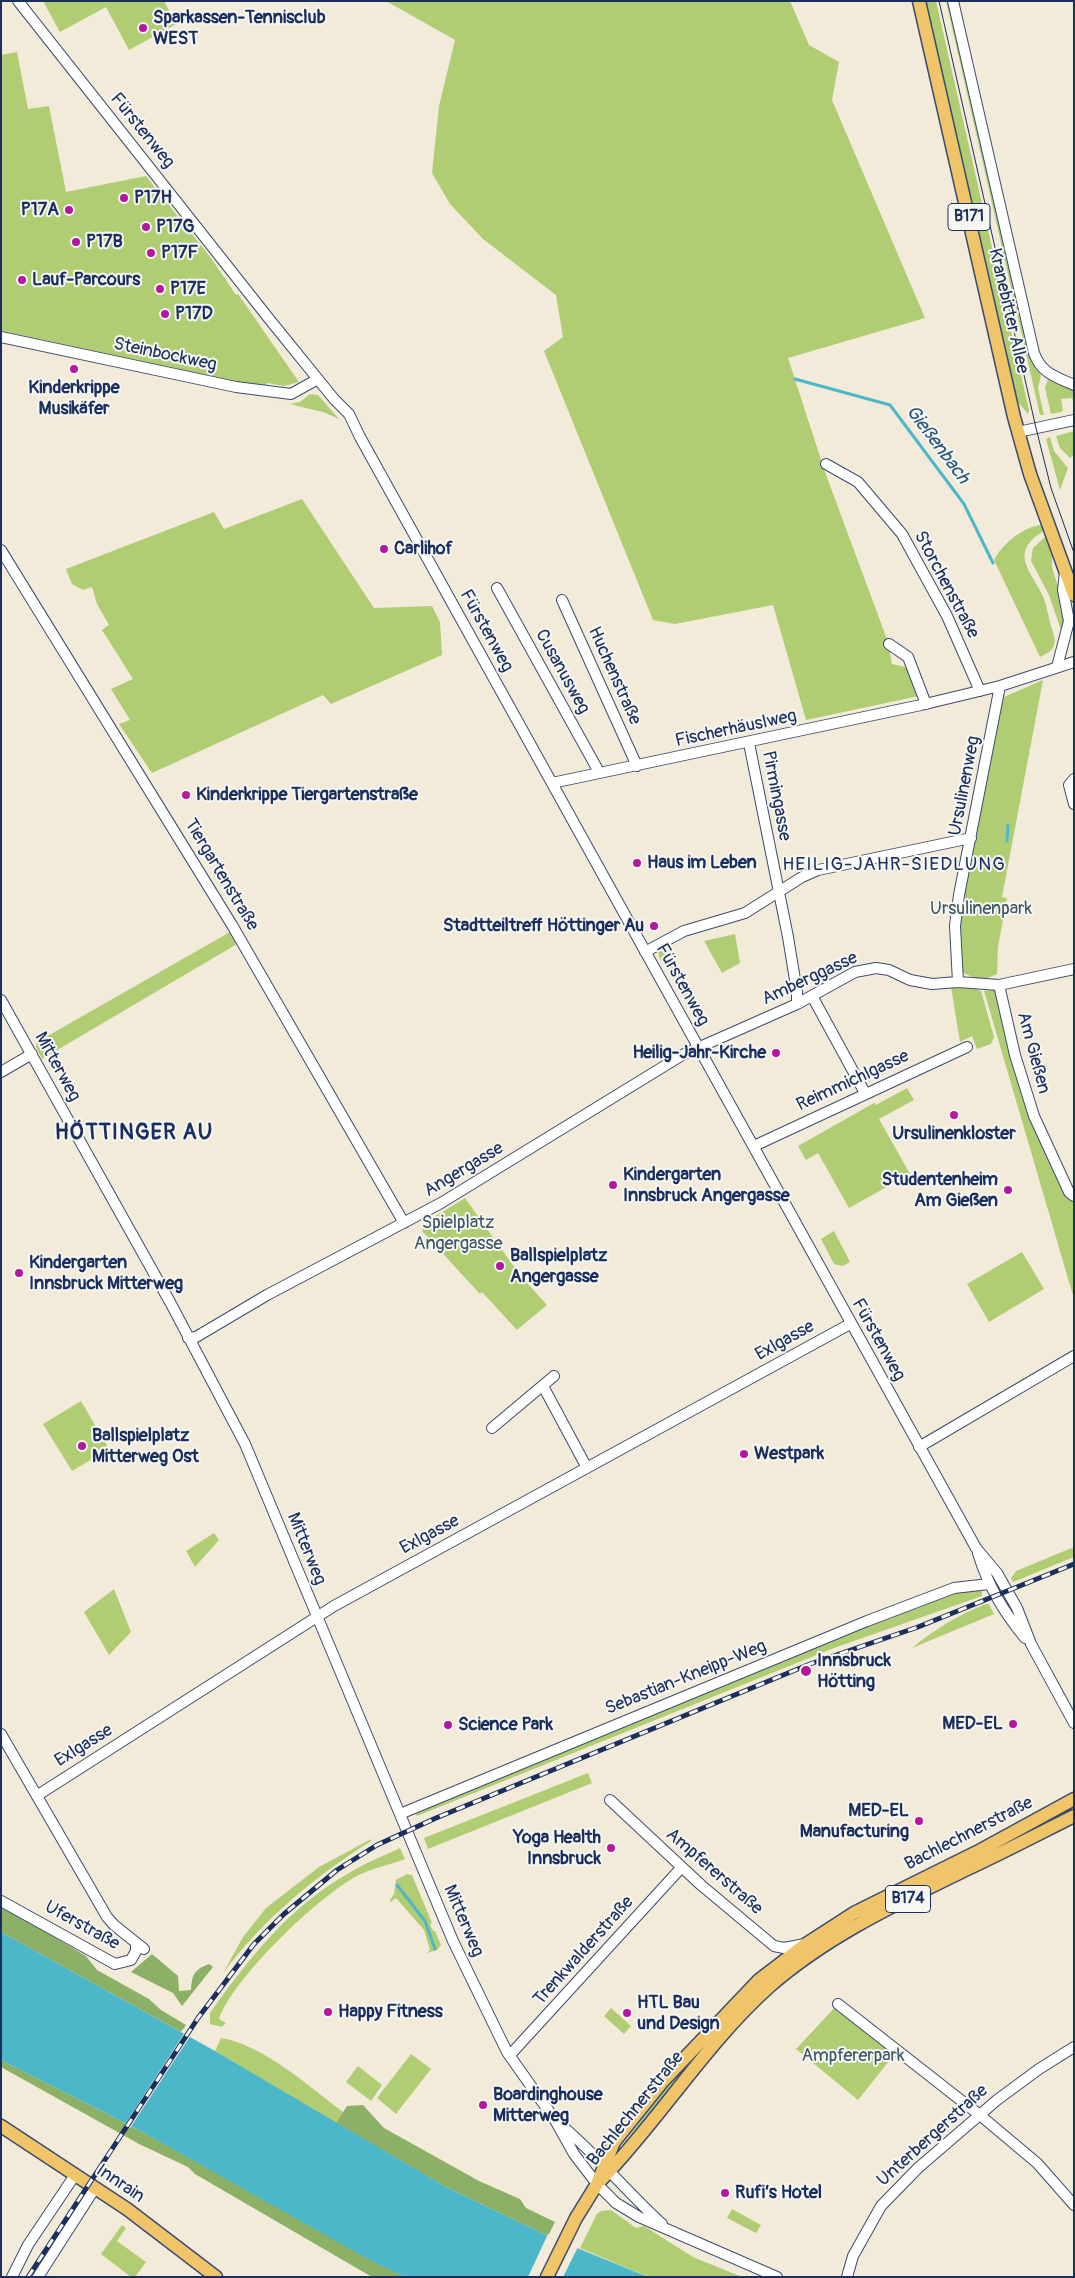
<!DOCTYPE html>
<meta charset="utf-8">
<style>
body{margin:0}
#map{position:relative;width:1075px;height:2278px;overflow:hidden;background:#f2ebd9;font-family:Pangolin,sans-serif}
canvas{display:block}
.frame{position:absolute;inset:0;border:2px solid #1b2f5e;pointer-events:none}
</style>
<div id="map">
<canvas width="1075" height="2278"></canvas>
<div class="frame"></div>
</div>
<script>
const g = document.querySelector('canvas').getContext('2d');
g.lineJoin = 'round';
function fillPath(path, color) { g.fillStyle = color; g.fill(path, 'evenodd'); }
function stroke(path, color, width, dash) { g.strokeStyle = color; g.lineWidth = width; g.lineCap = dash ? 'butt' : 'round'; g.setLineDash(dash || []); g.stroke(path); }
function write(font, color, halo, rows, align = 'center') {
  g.font = font + ' Pangolin,sans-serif'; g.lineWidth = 4; g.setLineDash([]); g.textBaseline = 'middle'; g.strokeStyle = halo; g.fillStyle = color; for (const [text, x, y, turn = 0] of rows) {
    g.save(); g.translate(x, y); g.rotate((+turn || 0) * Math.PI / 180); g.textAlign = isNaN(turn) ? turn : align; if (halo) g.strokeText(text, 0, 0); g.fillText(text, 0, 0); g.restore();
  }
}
const green = new Path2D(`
 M43 1H164L176 24 129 50 106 7 60 32Z
 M386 1H790L809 45 839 62 832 100 925 318 788 358 825 472 888 642 892 664 910 668 919 696 806 720 773 605 675 624 653 620 544 351 563 337 556 295 483 239 450 204 432 173 439 106 455 40Z
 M924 1H936L1029 410 1028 414 1017 401Z
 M946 1H950L1031 356 1041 375 1038 388 1044 415H1040Z
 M17 52 28 109 49 106 66 192 146 176 211 258 236 295 238 294 299 382 284 386 267 383 266 386 235 382 1 333V55Z
 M1048 379 1074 389V403L1072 398 1061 399 1063 410 1061 412 1051 414 1045 388Z
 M310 394 318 395 339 419 323 412 256 396 290 404 300 402Z
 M1074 431V455L1070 458 1060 448 1056 436Z
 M1050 437 1054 451 1068 468 1060 490 1046 439Z
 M302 499 374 608 432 606 440 622 442 655 331 704 323 695 152 773 119 724 130 720 111 689 133 679 102 630 109 625 97 604 92 587 83 590 72 584 66 569 214 512 224 529Z
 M1041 525 1044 531C1008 552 1031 571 1043 596 1047 606 1048 616 1051 626 1057 643 1057 649 1040 657L994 560C1002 544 1023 527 1041 525Z
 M1045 537 1052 552V567L1066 613 1062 633 1049 595 1031 561 1033 548Z
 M1043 680 1002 897 1007 898 998 947 997 974 981 981 957 970 955 926 971 838 1004 697Z
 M230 932 237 944 42 1059 36 1047 37 1042Z
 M735 934 740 963 722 973 704 941Z
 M664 948H667L666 953 697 1001 688 1005 670 970 660 959 658 952Z
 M966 986 981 991 994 1037 991 1044 977 1049 972 1036 960 1042 951 987Z
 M998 989 1034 1116 1074 1200V1299L984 991Z
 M907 1088 914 1100 879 1119 910 1174 849 1208 818 1153 806 1160 798 1146 874 1103 876 1105Z
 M465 1198 520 1275 547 1305 517 1330 482 1292 480 1294 422 1231 426 1222Z
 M834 1231 850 1262 843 1266 834 1264 821 1239Z
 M1022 1252 1044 1289 989 1322 967 1284Z
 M81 1401 109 1449 72 1471 43 1424Z
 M214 1533 219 1540 195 1567 186 1551Z
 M1074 1547V1557L1013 1582 1011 1578 1016 1571Z
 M114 1589 131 1632 109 1655 84 1612Z
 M964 1590 982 1591V1596L834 1648 417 1816 415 1812 853 1632Z
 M986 1604H989L994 1614 912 1648C935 1629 958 1615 986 1604Z
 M588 1773 592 1783 428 1849 424 1838Z
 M1036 1825C974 1866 903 1892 840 1930 749 1984 682 2068 621 2152L619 2150C663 2092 708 2033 763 1983 789 1960 819 1940 850 1922Z
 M371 1839V1841C313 1878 265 1918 223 1973L243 1937 266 1908 319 1867Z
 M400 1848 405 1859C389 1865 369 1869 355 1877 316 1899 234 1977 219 2019L226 2023 222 2027 210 2024V2013C249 1958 289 1907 349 1873 365 1863 383 1856 400 1848Z
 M407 1874 412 1875 432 1923 430 1924 433 1931H435L441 1945 437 1950 427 1953 430 1950 424 1930 396 1898 390 1902V1900L394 1894 396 1880Z
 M838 2004 897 2051 858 2100 796 2049Z
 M611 2008 631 2026 624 2034 604 2016Z
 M221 2038C262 2044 311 2088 343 2112L336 2123 215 2051Z
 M411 2054 431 2069 396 2114 377 2098Z
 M358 2066 382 2085 371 2101 346 2082Z
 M732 2209 761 2225 756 2233 727 2218Z
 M611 2210 636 2228 644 2226 693 2257 742 2277H648L580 2248 597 2214 601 2211Z
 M122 2225 126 2228 117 2241 146 2262 135 2277H131L101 2254Z`);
const forest = new Path2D(`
 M1 1905 86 1956 97 1970 149 1999 161 2010 186 2025 181 2032 1 1932Z
 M152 1954 178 1976 179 1991 191 1990C192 1974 194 1970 209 1964L213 1967 182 2006 173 1993 131 1972Z
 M1 2060 139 2130 405 2277H372L195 2174 188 2167 139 2144 1 2067Z
 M363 2105 384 2128 479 2181 520 2199 526 2208 555 2222 548 2236 446 2187 336 2123 347 2106Z`);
const water = new Path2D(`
 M1 1932 215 2051 446 2187 548 2236 648 2277H405L368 2259 139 2130 1 2060Z`);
const pier = new Path2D(`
 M185 2032 191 2035 130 2128 124 2126Z
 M548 2234 579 2245 563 2277H528Z`);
const stream = new Path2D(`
 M795 379 890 405 964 504 993 563
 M1007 841 1008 825
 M397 1885 425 1921 435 1949`);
const minor = new Path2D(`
 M18 1 270 320 334 399 349 414 360 437 976 1548 997 1573 1017 1608 1031 1644 1074 1723
 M953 1 1034 353C1041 373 1056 377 1074 385
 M1 337 236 387 291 394 318 379
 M1018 432 1074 420
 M826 464 858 482 902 534 947 616 980 691
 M1 550 232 925 404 1223
 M497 588 599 772
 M562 600 637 766
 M889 644 908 657 926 704
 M1057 667 1069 621 1063 590 1065 572
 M749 743 788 937 797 992V1004
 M1074 779 1069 785 1074 804
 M552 783 921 705 1000 686 1074 662
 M645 952 684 931 745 913 802 877 818 870 971 838
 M1074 969 999 985 1015 1055 1034 1116 1069 1192 1074 1196
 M958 982 955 926 959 895 1000 686
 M812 996 865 1093
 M1 1000 170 1302 245 1444 453 1941 507 2052 555 2120 574 2154 597 2184 616 2203 639 2217 777 2277
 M1 1072 32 1054
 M754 1146 967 1047
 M188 1338 196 1337 267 1295 441 1203 684 1054 797 1004 855 972 876 968 889 970 910 980 932 984 958 982 999 985
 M543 1386 587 1468
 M492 1428 554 1376
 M919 1447 1074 1356
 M978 1553C988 1586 1003 1611 1025 1638
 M1 1734 107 1917 114 1925 144 1949
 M38 1795 334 1606 850 1324
 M610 1800 701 1885 774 1946 784 1948 805 1944
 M400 1814 867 1621 954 1588 989 1584
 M1 1901 115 1964 131 1960 136 1951V1943
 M838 2004 981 2116 1037 2163 1074 2205
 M510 2055 681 1868
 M560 2124C597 2155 627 2192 662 2224
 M12 2277 28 2245 75 2175
 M38 2277 95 2188
 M847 2277 853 2256 881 2206 918 2168 997 2100 1039 2069 1074 2047`);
const major = new Path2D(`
 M919 1 1014 417 1030 474 1074 595
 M1 2126 127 2209 216 2277
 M601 2180C661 2118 705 2044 770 1986 827 1936 898 1903 965 1870 1002 1853 1038 1834 1074 1816
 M547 2277 576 2218 597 2184 614 2142 663 2081 759 1980 806 1944 854 1913 977 1852 1074 1799`);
const tram = new Path2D(`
 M939 1 1036 428 1051 488 1074 553`);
const rail = new Path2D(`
 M28 2277 198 2018 254 1944 284 1914 337 1870 377 1845 436 1818 810 1664 918 1627 1074 1564`);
const markers = [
 [143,28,5,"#b5179e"],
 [124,198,5,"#b5179e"],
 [69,210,5,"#b5179e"],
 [146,227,5,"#b5179e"],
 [76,242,5,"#b5179e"],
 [151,253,5,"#b5179e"],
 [22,280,5,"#b5179e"],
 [160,289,5,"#b5179e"],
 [165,314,5,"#b5179e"],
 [74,369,5,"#b5179e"],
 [384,549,5,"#b5179e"],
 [186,795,5,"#b5179e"],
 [637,863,5,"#b5179e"],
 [654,926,5,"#b5179e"],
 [776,1053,5,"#b5179e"],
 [954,1115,5,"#b5179e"],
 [613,1185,5,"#b5179e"],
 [1008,1190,5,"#b5179e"],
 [500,1266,5,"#b5179e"],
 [19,1273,5,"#b5179e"],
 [82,1446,5,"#b5179e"],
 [744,1454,5,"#b5179e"],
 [806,1671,6,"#b5179e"],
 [1013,1724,5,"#b5179e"],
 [448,1725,5,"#b5179e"],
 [919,1821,5,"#b5179e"],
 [611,1848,5,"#b5179e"],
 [328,2012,5,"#b5179e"],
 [627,2013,5,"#b5179e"],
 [483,2105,5,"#b5179e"],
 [725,2193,5,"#b5179e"]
];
const shields = [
 [969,217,42],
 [908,1899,45]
];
const shieldNames = [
 ["B171",969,217],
 ["B174",908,1899]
];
const poiNames = [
 ["Sparkassen-Tennisclub",153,18],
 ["WEST",153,39],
 ["P17H",134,198],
 ["P17A",59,210,"right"],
 ["P17G",156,227],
 ["P17B",86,242],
 ["P17F",161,253],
 ["Lauf-Parcours",32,280],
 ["P17E",170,289],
 ["P17D",175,314],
 ["Kinderkrippe",74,388,"center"],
 ["Musikäfer",74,409,"center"],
 ["Carlihof",394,549],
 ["Kinderkrippe Tiergartenstraße",196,795],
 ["Haus im Leben",647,863],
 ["Stadtteiltreff Höttinger Au",644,926,"right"],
 ["Heilig-Jahr-Kirche",766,1053,"right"],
 ["Ursulinenkloster",954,1134,"center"],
 ["Kindergarten",623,1175],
 ["Innsbruck Angergasse",623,1196],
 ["Studentenheim",998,1180,"right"],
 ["Am Gießen",998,1201,"right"],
 ["Ballspielplatz",510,1256],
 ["Angergasse",510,1277],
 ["Kindergarten",29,1263],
 ["Innsbruck Mitterweg",29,1284],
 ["Ballspielplatz",92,1436],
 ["Mitterweg Ost",92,1457],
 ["Westpark",754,1454],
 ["Innsbruck",817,1661],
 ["Hötting",817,1682],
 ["MED-EL",1003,1724,"right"],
 ["Science Park",458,1725],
 ["MED-EL",909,1811,"right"],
 ["Manufacturing",909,1832,"right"],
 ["Yoga Health",601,1838,"right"],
 ["Innsbruck",601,1859,"right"],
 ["HTL Bau",637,2003],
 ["und Design",637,2024],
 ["Happy Fitness",338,2012],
 ["Boardinghouse",493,2095],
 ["Mitterweg",493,2116],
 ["Rufi’s Hotel",735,2193]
];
const streetNames = [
 ["Fürstenweg",142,131,51],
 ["Kranebitter Allee",1008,311,77],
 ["Steinbockweg",165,355,12],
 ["Storchenstraße",946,585,62],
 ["Fürstenweg",486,631,61],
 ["Cusanusweg",562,672,61],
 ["Huchenstraße",614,676,66],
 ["Fischerhäuslweg",736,729,-12],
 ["Ursulinenweg",965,786,-79],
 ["Pirmingasse",776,796,79],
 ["Tiergartenstraße",221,875,59],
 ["Amberggasse",810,979,-25],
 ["Fürstenweg",682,985,61],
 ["Am Gießen",1033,1053,75],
 ["Mitterweg",57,1067,61],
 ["Reimmichlgasse",853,1081,-25],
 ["Angergasse",464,1170,-31],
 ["Fürstenweg",878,1340,61],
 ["Exlgasse",785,1341,-29],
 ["Exlgasse",430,1535,-28],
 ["Mitterweg",306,1549,68],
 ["Sebastian-Kneipp-Weg",686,1678,-22],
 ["Exlgasse",84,1746,-32],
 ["Bachlechnerstraße",969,1834,-27],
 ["Ampfererstraße",714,1872,41],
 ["Mitterweg",463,1921,67],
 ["Uferstraße",82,1926,29],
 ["Trenkwalderstraße",584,1951,-48],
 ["Bachlechnerstraße",636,2109,-51],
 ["Unterbergerstraße",933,2136,-42],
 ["Innrain",120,2184,34]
];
const parkNames = [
 ["Ursulinenpark",981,909],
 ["Spielplatz",458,1223],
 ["Angergasse",458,1244],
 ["Ampfererpark",853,2056]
];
const waterNames = [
 ["Gießenbach",937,445,53]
];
const neighbourhoodNames = [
 ["HEILIG-JAHR-SIEDLUNG",894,865]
];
const districtNames = [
 ["HÖTTINGER AU",134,1133]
];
fillPath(green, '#b1cd74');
fillPath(forest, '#8cb066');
fillPath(water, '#4db7ca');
fillPath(pier, '#f2ebd9');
stroke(stream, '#4db7ca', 3);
stroke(minor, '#3b4b70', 12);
stroke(major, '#3b4b70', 15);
stroke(minor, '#fff', 10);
stroke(major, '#f0c469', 12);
stroke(tram, '#1b2f5e', 1);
stroke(rail, '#1b2f5e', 5);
stroke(rail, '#f6f6f2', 3, [9]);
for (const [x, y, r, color] of markers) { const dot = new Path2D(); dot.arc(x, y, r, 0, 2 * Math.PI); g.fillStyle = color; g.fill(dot); stroke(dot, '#f6f6f2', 2); }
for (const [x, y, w] of shields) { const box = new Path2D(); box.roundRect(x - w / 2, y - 13.5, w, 27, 4); g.fillStyle = '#f6f6f2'; g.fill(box); stroke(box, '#1b2f5e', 1); }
write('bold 16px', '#1b2f5e', null, shieldNames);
write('bold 18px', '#1b2f5e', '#f6f6f2', poiNames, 'left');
write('18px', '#1b2f5e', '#f6f6f2', streetNames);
write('18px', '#405664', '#f6f6f2', parkNames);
write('italic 19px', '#2a587e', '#f6f6f2', waterNames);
g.letterSpacing = '1px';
write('19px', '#1b2f5e', '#f6f6f2', neighbourhoodNames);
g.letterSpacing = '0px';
g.letterSpacing = '1px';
write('bold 22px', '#1b2f5e', '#f6f6f2', districtNames);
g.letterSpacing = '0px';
</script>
